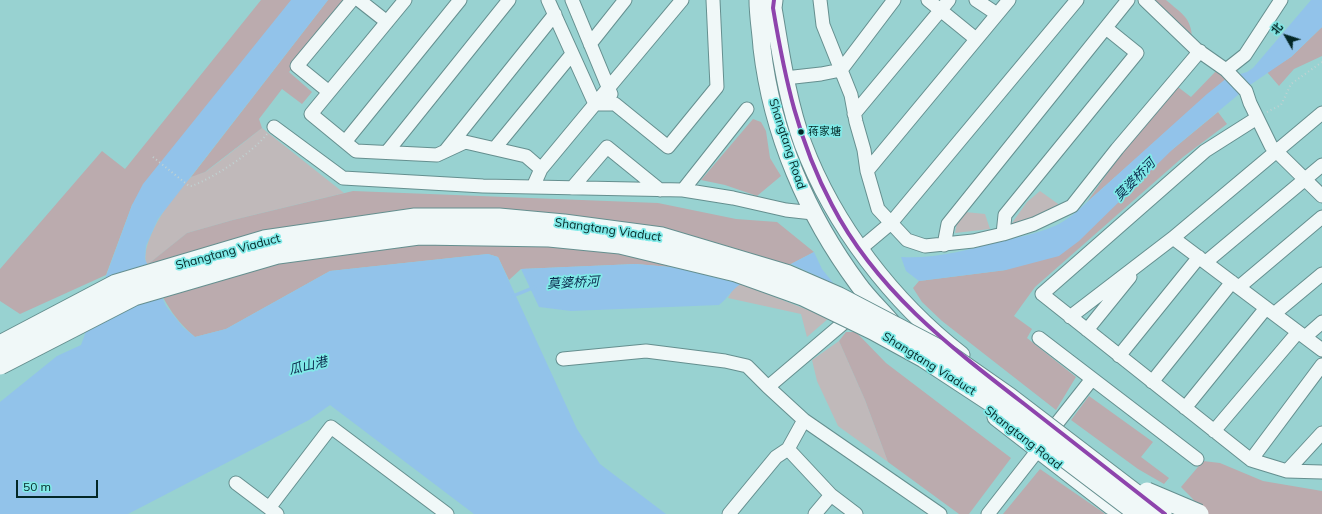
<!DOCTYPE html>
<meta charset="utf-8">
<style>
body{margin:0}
#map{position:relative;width:1322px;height:514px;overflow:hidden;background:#98d2d1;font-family:Mulish,"Noto Sans SC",sans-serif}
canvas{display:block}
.north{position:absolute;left:1266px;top:16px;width:40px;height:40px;-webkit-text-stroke:3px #80eae8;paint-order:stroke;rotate:309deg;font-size:11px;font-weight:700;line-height:16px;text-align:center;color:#032726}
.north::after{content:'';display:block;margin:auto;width:14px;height:18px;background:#032726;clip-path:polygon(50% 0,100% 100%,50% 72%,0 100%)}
.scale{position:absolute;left:16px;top:480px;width:82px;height:18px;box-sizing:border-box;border:2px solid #032726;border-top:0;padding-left:5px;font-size:12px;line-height:14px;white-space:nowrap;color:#032726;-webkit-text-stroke:3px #80eae8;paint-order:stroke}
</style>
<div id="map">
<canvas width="1322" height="514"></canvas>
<div class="north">北</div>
<div class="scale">50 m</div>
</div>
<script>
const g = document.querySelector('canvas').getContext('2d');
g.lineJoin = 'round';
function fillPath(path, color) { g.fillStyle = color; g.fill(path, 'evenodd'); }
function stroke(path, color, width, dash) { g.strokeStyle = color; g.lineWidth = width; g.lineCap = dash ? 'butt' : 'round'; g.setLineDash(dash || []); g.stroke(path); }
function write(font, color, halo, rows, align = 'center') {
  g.font = font + ' Mulish,"Noto Sans SC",sans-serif'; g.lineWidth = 3.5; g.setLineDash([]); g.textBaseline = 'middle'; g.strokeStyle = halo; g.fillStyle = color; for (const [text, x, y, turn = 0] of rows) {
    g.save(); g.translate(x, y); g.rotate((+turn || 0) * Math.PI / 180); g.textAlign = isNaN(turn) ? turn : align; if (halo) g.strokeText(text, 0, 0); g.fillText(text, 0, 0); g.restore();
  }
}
const green = new Path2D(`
 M262 128 344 193 233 220 187 233 147 265C138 244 174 192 190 178 194 174 202 174 207 171 226 157 244 142 262 128Z
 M1040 191 1061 206 1024 223H1012L1027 202Z
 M965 212 985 214 990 229 955 233 957 223Z
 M741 284 829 318 807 337 801 314 728 298 734 287Z
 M839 341 865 400 888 462 838 426 817 381 812 360Z`);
const forest = new Path2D(`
 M261 0H292L132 205 106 275 20 314 0 301V269L102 151 125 169Z
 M328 0H347L289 72 312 92 302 104 282 89 259 119 262 128 205 172 191 177Z
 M1154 0H1166C1181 13 1192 18 1192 39Z
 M1322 27V56L1294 69 1279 86 1267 72 1291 57Z
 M1217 70 1227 78 1087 202 1121 154 1178 87 1191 97Z
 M1218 112 1227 124 1183 157 1035 287 1014 316 1032 329 1027 338 1076 377 1056 410 942 321 922 302 913 288 919 281 1006 270 1173 149Z
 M753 119 761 122 766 131 770 158 781 176 757 196 725 185 701 180Z
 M353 191 658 203 736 219 777 222 814 252 791 264 681 268 636 264 521 269 509 280 498 257 488 254 330 271 226 329 195 337C170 316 161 294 147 265L187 233 233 220Z
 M846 332H856L886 363 1011 458 969 514H959L888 462 865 400 839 341Z
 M1089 396 1153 442 1141 457 1169 478 1164 484 1138 469 1071 420Z
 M1203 461 1220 463 1263 481 1322 491V514H1204L1192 498 1181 487Z
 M1040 469 1104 513 1105 514H1003Z`);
const water = new Path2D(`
 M291 0H328L158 219 146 246 145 259 166 306 183 327 195 337 226 329 330 271 488 254 498 257 577 429 600 464 666 514H474L330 405 309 420 128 514H0V402L57 356 81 345 132 205 143 184Z
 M1311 0H1322V27L1291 57 1250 85 1173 149 1079 241 1059 256 1006 270 919 281 906 271 901 257C935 259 968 250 1001 241 1018 237 1036 234 1052 227 1061 224 1068 218 1075 213L1207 94 1227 78 1247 72 1253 68Z
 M814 252 822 269 834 284 791 264Z
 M636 264 681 268 741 284C732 289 727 299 719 305L571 311 539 307 521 269Z`);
const stream = new Path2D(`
 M513 296 535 287`);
const path = new Path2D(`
 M1267 112 1281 105 1291 84 1322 62
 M153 157 189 186H192C216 176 251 154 267 134`);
const minor = new Path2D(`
 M359 0 387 22
 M405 0 311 114 356 151 437 155 465 142 526 156 541 169
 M572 0 611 94
 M820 0 823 25 851 95 856 122 864 150 867 171 878 209 907 240 925 246 973 241 1003 234 1034 224 1072 206 1117 149 1200 51
 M928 0 976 39
 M976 0 997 14
 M1145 0 1196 49 1226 70 1245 55 1281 0
 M590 44 625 0
 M1226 70 1246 91 1250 103 1271 146 1322 196
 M785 78 821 74 841 70 894 0
 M329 92 297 66 352 0
 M595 104H615L668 147 717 87 713 0
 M595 104 682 0
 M854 114 949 0
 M1257 118 1205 151 1042 294 1251 460 1287 471 1322 472
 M274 127 343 178 483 186 683 190 733 198 786 210 813 213
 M345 142 460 0
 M495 148 572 54
 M446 150 555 14
 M387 152 509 0
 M867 171 1009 0
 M533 187 541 169 595 104 548 0
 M572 188 607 147 660 190
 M683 190 747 109
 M1003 234 1005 215 1137 53 1106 28
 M1173 238 1322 350
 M944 245 948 224 1128 0
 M860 249 891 223 1077 0
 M1206 262 1322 165
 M1239 287 1322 217
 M854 314 768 387 804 420 788 449 831 495 856 514
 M1274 314 1322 274
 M1070 317 1173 238 1322 113
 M1087 330 1130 277
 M1305 337 1322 322
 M1039 338 1197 459
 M1119 356 1199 257
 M563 359 646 351 725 361 747 366 768 387
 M1152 382 1232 282
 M1185 408 1266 308
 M804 420 940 514
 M1054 427 1092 379
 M1214 431 1298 332
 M1251 460 1322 365
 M1287 471 1322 433
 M236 483 277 514
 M269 508 331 427 447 514
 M729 514 776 457 788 449
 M815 514 831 495
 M988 514 1038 450`);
const major = new Path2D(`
 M758 0C758 16 761 32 762 48 772 134 807 215 858 284 868 298 881 310 892 323
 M774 0 773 8C781 54 787 100 803 144 834 226 893 302 961 355
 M996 417 1111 506`);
const highway = new Path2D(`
 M1102 493 1122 514`);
const highwayBridge = new Path2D(`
 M0 345 116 284 264 240 415 218H499L564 224 662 237 786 274 839 297 946 353 1009 397 1162 514
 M0 365 134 296 278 254 419 235 549 237 620 244 736 272 803 296 873 330 924 358 991 402 1139 514
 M1147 492 1199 514`);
const bus1 = new Path2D(`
 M774 0 773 8C785 79 798 141 832 205 876 290 949 346 1023 403 1070 440 1118 477 1165 514`);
const markers = [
 [801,132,3.5,"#032726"]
];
const busNames = [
 ["蒋家塘",808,132]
];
const streetNames = [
 ["Shangtang Road",787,144,72],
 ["Shangtang Viaduct",608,230,8],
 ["Shangtang Viaduct",228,252,-15],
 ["Shangtang Viaduct",929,364,32],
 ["Shangtang Road",1023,438,38]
];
const waterNames = [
 ["莫婆桥河",1135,180,-46],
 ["莫婆桥河",573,283,-3],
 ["瓜山港",308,366,-13]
];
fillPath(green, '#c0b9ba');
fillPath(forest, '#bbabae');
fillPath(water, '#92c3ea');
stroke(stream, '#92c3ea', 3.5);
stroke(minor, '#658f8f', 15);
stroke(major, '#658f8f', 19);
stroke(highway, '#658f8f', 21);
stroke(path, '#c0d2d2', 2, [1, 3]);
stroke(minor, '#f0f8f8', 13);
stroke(major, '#f0f8f8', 17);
stroke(highway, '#f0f8f8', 19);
stroke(highwayBridge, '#658f8f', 21, []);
stroke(highwayBridge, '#f0f8f8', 19);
stroke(bus1, '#8e44ad', 4);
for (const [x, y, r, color] of markers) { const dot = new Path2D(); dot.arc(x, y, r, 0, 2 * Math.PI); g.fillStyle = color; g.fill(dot); stroke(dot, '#80eae8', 1.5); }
write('11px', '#032726', '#80eae8', busNames, 'left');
write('12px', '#032726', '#80eae8', streetNames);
write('italic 13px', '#0b2a4d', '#80eae8', waterNames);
</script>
